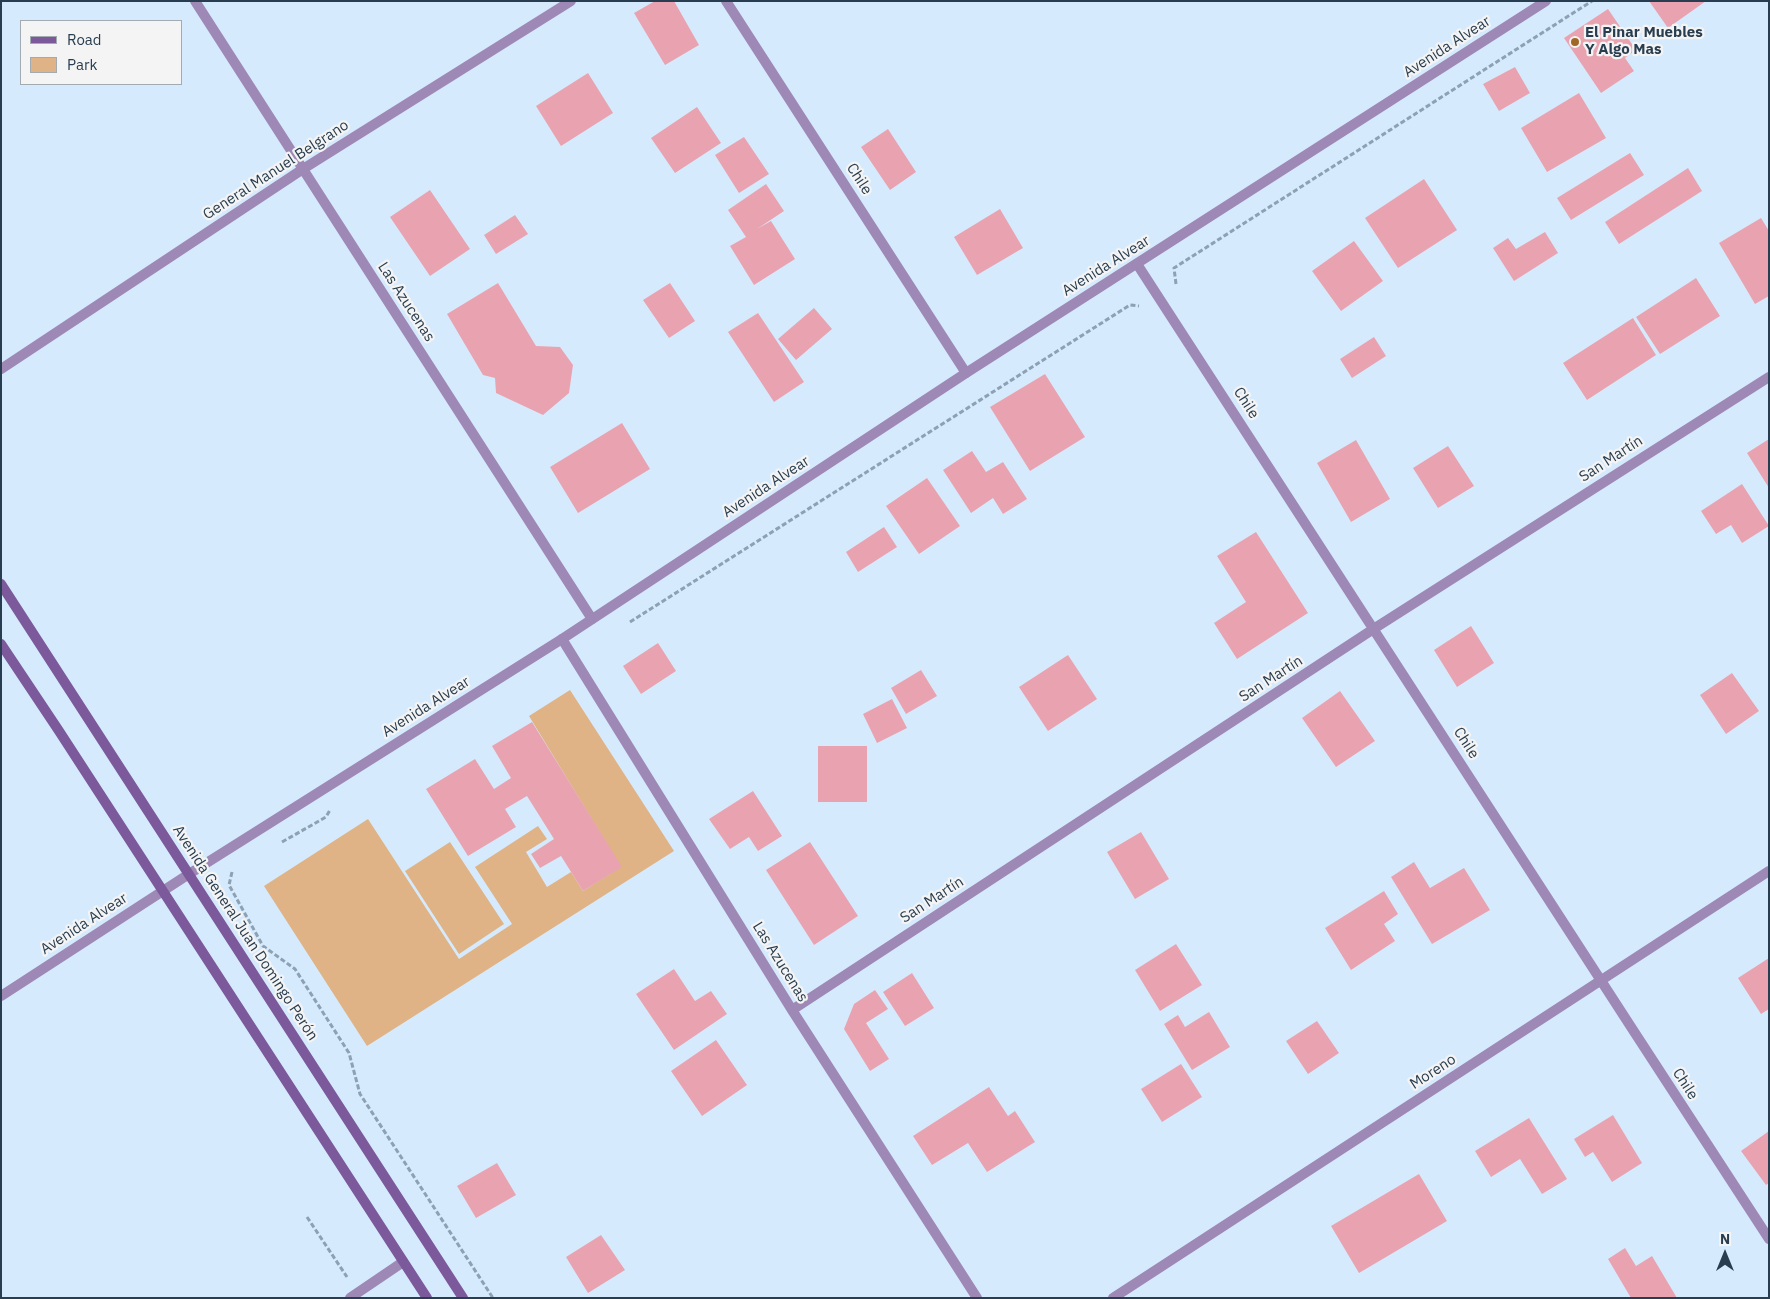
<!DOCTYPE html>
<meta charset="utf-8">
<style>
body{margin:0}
#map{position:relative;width:1770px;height:1299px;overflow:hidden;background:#d6eafd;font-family:"IBM Plex Sans",sans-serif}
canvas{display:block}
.frame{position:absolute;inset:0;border:2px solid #283d4f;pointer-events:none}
.legend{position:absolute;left:20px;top:20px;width:162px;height:65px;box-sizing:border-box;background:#f4f4f4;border:1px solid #a2abb2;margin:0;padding:6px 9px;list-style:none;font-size:15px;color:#283d4f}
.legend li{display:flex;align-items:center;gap:10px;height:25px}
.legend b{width:25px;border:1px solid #a2abb2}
.north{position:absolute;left:1700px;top:1229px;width:50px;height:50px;-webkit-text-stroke:4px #f4f4f4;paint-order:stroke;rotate:0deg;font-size:14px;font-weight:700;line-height:20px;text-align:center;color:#283d4f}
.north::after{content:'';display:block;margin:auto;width:18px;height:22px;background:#283d4f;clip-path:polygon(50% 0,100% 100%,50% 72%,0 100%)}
</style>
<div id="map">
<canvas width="1770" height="1299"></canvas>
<div class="frame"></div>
<ul class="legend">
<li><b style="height:6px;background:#7b599b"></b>Road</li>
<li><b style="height:14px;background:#dfb385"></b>Park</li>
</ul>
<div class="north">N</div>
</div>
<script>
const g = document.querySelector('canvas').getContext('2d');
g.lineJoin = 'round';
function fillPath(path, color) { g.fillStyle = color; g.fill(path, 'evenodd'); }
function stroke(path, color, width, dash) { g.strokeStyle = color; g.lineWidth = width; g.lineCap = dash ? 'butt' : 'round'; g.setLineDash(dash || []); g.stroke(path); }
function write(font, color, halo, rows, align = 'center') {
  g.font = font + ' "IBM Plex Sans",sans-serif'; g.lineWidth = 4.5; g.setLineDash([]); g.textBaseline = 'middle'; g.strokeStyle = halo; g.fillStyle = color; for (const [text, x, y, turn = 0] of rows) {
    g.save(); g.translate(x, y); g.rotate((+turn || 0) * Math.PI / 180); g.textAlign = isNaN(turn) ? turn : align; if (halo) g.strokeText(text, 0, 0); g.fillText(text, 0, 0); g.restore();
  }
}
const green = new Path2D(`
 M570 690 674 851 367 1046 264 886 368 819 459 959 512 924 475 867 538 826 547 839 526 852 547 887 571 872 583 891 621 867 529 716Z
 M450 842 504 924 459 954 405 871Z`);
const building = new Path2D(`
 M655 1H674L699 45 665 65 634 13Z
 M1649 1H1706L1668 28Z
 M1608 9 1636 50 1625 58 1634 71 1601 93 1564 38Z
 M1515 67 1530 93 1499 111 1483 84Z
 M588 73 613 113 561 146 536 106Z
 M1579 93 1606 138 1547 172 1521 128Z
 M697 107 721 143 675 173 651 138Z
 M888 129 916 172 890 190 861 147Z
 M744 137 769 174 739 193 715 155Z
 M1630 153 1644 175 1571 220 1557 198Z
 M1688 168 1702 191 1619 244 1605 222Z
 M1424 179 1457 230 1398 268 1365 218Z
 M766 184 784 211 757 229 771 221 795 259 754 285 730 246 746 237 728 210Z
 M430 190 470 249 430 276 390 217Z
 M1000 209 1023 248 977 275 954 237Z
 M515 215 528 234 496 254 484 235Z
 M1761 218 1769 231V296L1755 304 1719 243Z
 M1545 232 1558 253 1514 281 1493 248 1508 238 1516 249Z
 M1354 241 1383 281 1341 311 1312 271Z
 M1696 278 1720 316 1660 354 1636 317Z
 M498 283 536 346 560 347 573 365 569 393 543 415 496 393 495 378 483 375 447 314Z
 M670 283 695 321 669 338 643 300Z
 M814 308 832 329 796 360 778 339Z
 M758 313 804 382 774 402 728 332Z
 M1633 318 1656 355 1587 400 1563 363Z
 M1374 337 1386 356 1352 378 1340 359Z
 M1045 374 1085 437 1030 471 990 407Z
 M622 423 650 469 578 513 550 467Z
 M1769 439V488L1747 453Z
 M1356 440 1390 499 1351 522 1317 463Z
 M1448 446 1474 486 1438 508 1413 468Z
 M972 451 986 472 1003 462 1027 499 1003 514 993 498 971 513 943 470Z
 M927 478 960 526 919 554 886 506Z
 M1742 484 1769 526 1742 543 1731 525 1716 534 1701 511Z
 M884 527 897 547 858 572 846 552Z
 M1256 532 1308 613 1237 659 1214 623 1246 602 1217 556Z
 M1471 626 1494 663 1457 687 1434 650Z
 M658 643 676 671 641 694 623 666Z
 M1068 655 1097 699 1048 731 1019 687Z
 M921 670 937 696 906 714 891 688Z
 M1732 673 1759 711 1726 734 1700 695Z
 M1340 691 1375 741 1336 767 1302 718Z
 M892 699 907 728 877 743 863 714Z
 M532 722 622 867 583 891 561 856 540 868 531 854 554 839 527 796 505 809 516 827 468 856 426 789 475 759 494 789 511 778 492 746Z
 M818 746H867V802H818Z
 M753 791 782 836 758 851 749 837 730 849 709 819Z
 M1141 832 1169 879 1135 899 1107 852Z
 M810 842 858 916 814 945 766 870Z
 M1414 862 1430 888 1464 868 1490 910 1432 944 1391 877Z
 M1384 891 1398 914 1384 924 1395 941 1351 970 1325 928Z
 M1176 944 1202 985 1160 1011 1135 970Z
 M1769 958V1009L1761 1014 1738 978Z
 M674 969 695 1001 711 991 727 1014 674 1050 636 994Z
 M912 973 934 1008 905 1026 883 992Z
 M875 990 888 1009 866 1023 889 1059 870 1071 844 1029 854 1004Z
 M1209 1012 1230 1047 1192 1070 1164 1024 1178 1015 1185 1027Z
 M1317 1021 1339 1053 1308 1074 1286 1041Z
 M716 1040 747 1085 702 1116 671 1071Z
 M1181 1064 1202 1097 1162 1122 1141 1089Z
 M989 1087 1008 1116 1015 1111 1035 1142 987 1172 968 1143 932 1165 913 1136Z
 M1613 1115 1642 1163 1612 1182 1593 1152 1585 1157 1574 1139Z
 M1529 1118 1567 1179 1542 1194 1520 1159 1491 1177 1475 1151Z
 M1769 1131V1183L1766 1185 1741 1151Z
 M497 1163 516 1195 476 1218 457 1186Z
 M1419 1174 1447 1221 1359 1273 1331 1226Z
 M601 1235 625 1270 588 1293 566 1257Z
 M1625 1248 1636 1266 1652 1256 1677 1298H1631L1608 1259Z`);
const path = new Path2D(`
 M1176 284 1174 268 1592 1
 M630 622 1130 305 1139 306
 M282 842 326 817 330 810
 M232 872 229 885 263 946 295 969 349 1053 360 1094 493 1298
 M307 1217 347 1277`);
const minor = new Path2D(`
 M195 1 592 619
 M726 1 966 373
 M1137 264C1350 588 1557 915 1769 1239
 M1 369 303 169 571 1
 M562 639 792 1010 977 1298
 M1 996 189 874
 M792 1010 1375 628 1769 377
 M350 1298 403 1262
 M1113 1298 1769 871`);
const tertiary = new Path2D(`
 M189 874 562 639 966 373 1546 1`);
const secondary = new Path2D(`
 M1 584 463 1298
 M1 644 59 731 427 1298`);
const markers = [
 [1575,42,5,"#a06825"]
];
const poiNames = [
 ["El Pinar Muebles",1585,33],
 ["Y Algo Mas",1585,50]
];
const streetNames = [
 ["Avenida Alvear",1447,47,-33],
 ["General Manuel Belgrano",276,170,-33],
 ["Chile",859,179,57],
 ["Avenida Alvear",1106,266,-32],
 ["Las Azucenas",406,302,57],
 ["Chile",1246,403,57],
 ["San Martín",1611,459,-33],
 ["Avenida Alvear",766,487,-33],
 ["San Martín",1271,679,-33],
 ["Avenida Alvear",426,707,-32],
 ["Chile",1466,743,57],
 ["San Martín",932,900,-33],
 ["Avenida Alvear",84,924,-33],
 ["Avenida General Juan Domingo Perón",245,933,57],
 ["Las Azucenas",780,962,58],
 ["Moreno",1433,1072,-33],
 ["Chile",1685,1084,57]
];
fillPath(green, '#dfb385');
fillPath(building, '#e9a3b0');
stroke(path, '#8ca1b3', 3, [5, 2.5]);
stroke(minor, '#9e88b5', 10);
stroke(tertiary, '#9e88b5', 10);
stroke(secondary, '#7b599b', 10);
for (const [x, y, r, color] of markers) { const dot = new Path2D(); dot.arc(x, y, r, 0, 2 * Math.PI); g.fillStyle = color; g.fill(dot); stroke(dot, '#f4f4f4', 2); }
write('bold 15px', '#283d4f', '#f4f4f4', poiNames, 'left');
write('15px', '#283d4f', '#f4f4f4', streetNames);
</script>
